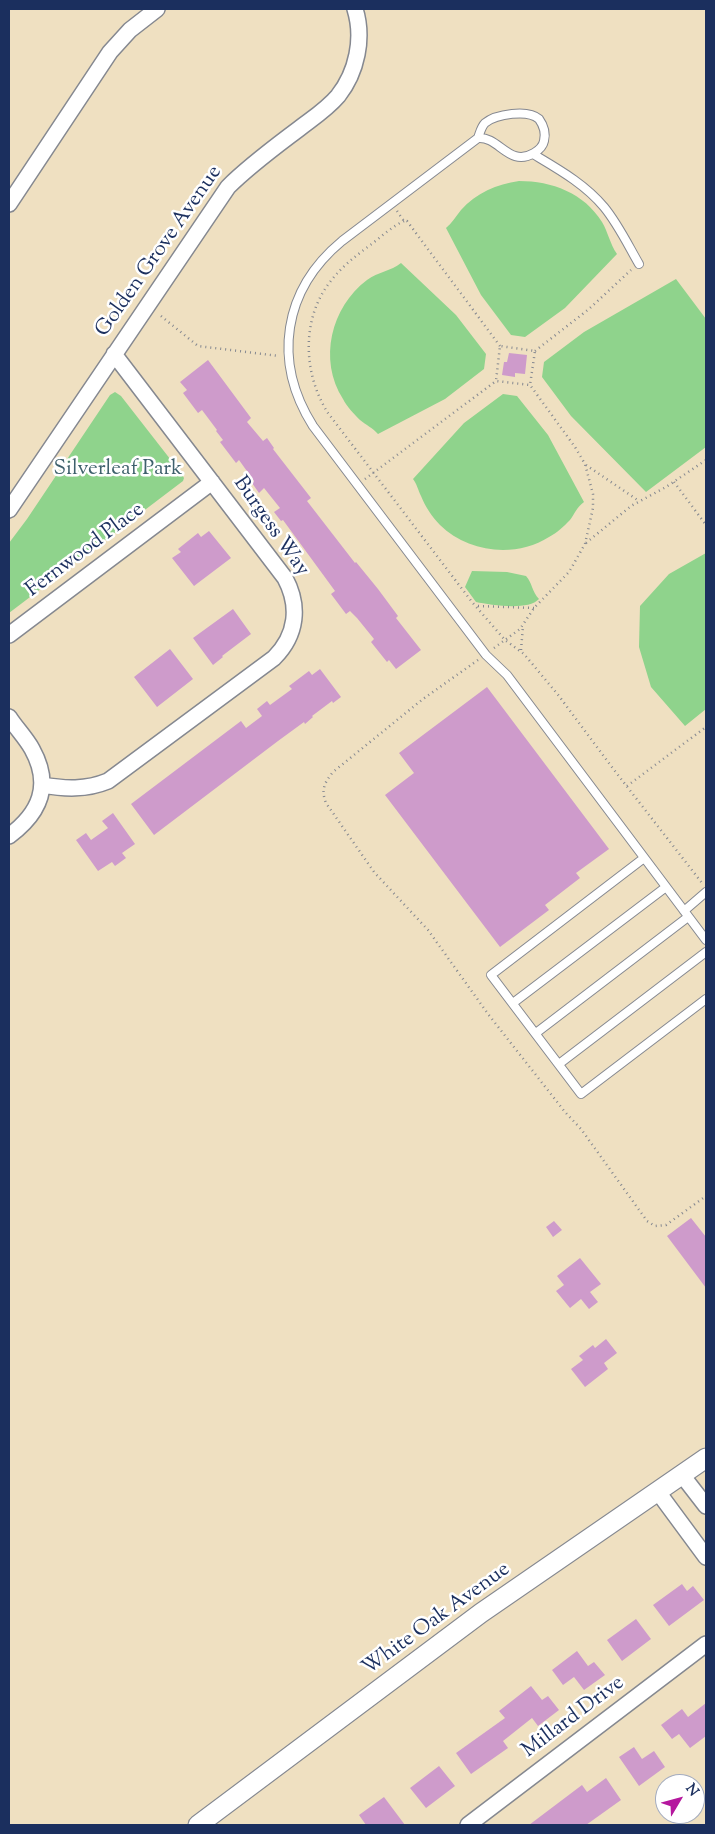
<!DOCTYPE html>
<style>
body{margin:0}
#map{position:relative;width:715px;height:1834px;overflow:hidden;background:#efe0c1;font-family:"Sorts Mill Goudy",serif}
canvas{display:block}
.frame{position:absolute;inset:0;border:10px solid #1b2f5e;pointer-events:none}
.north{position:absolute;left:655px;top:1774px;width:50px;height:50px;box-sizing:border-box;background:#fff;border:1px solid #a4acbf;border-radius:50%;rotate:53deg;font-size:14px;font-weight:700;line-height:20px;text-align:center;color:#1b2f5e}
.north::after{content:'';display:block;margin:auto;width:18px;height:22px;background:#b5179e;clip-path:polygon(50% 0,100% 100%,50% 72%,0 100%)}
</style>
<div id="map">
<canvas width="715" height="1834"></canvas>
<div class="frame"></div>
<div class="north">N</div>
</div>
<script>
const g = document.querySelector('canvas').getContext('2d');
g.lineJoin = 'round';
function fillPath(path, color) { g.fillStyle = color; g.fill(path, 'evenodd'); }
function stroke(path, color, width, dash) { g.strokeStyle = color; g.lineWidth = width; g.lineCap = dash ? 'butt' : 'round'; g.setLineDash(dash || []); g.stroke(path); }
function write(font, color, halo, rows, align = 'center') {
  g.font = font + ' "Sorts Mill Goudy",serif'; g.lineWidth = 5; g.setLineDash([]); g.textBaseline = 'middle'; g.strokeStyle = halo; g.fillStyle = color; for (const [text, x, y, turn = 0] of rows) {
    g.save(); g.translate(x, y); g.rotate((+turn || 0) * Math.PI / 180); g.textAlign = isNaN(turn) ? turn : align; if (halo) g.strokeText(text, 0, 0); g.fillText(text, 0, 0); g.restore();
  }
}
const green = new Path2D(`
 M519 181C552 181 584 193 602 222 608 232 610 244 617 254L565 308 525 337 511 335 481 295 446 228C452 223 456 216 461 210 476 193 497 184 519 181Z
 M401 263 456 315 486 354 484 369 445 399 378 434C373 428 366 425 360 420 354 414 347 407 343 399 318 360 331 307 367 280 378 272 391 271 401 263Z
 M676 279 706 319V447L646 492 571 416 542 377 544 362 584 332Z
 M115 392 121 396 181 473 184 478 183 481 9 613V543L27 519 110 395Z
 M503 394 517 396 548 435 584 502C577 507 575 513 570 520 564 526 557 533 549 537 516 558 468 553 440 525 432 517 425 506 421 496 418 490 417 484 413 479L464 423Z
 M706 553V709L685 726 651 687 639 647 640 606 669 574Z
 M472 571 507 572 526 576C532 582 532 592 539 599 528 611 491 605 476 602L465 587Z`);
const building = new Path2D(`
 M509 353 527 355 525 374 515 373V377L502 375 504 362H507Z
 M208 360 251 418 247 422 263 441 267 438 274 448 273 449 311 498 307 501 355 563 356 562 378 589 398 616 396 618 421 650 396 669 389 660 387 662 371 642 374 639 357 618 350 611 346 614 331 594 335 591 283 520 281 521 274 512 280 508 264 488 259 493 252 483 254 481 239 460 236 463 220 442 223 440 216 431 217 430 202 410 198 413 183 393 187 390 180 382Z
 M209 531 231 558 194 586 172 558 181 552 178 549 198 533 201 537Z
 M233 609 251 634 222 656 223 657 213 665 193 638Z
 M170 649 193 679 157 707 134 677Z
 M320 669 341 697 333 703 332 701 312 716 313 717 305 724 304 722 278 741 154 835 131 804 241 721 246 728 262 716 257 709 267 701 270 705 292 689 289 686 309 671 312 675Z
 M487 687 609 849 576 873 580 878 545 905 549 910 500 947 385 795 414 773 399 753Z
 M113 813 135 844 122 853 126 858 115 866 112 862 98 871 76 840 86 833 91 840 108 828 102 821Z
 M691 1218 706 1237V1288L667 1236Z
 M554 1221 562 1230 553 1237 546 1227Z
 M580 1258 601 1284 590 1292 598 1302 589 1309 581 1299 570 1308 556 1291 564 1285 557 1276Z
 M606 1339 617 1353 604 1363 608 1369 585 1387 571 1369 583 1360 579 1356 593 1345 595 1348Z
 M682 1584 687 1591 693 1586 704 1600 669 1626 653 1605Z
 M636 1619 651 1639 622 1661 607 1640Z
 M577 1651 588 1666 594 1662 605 1675 584 1690 574 1677 563 1685 552 1670Z
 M531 1686 542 1700 548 1696 559 1710 538 1726 532 1718 503 1741 508 1748 471 1774 456 1753 505 1718 499 1711Z
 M706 1703V1736L690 1748 679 1734 672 1739 661 1725 682 1709 688 1717Z
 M634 1747 642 1759 654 1751 665 1767 639 1786 619 1757Z
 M439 1766 455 1786 426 1808 410 1788Z
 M606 1778 621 1800 586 1825H529L582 1785 587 1792Z
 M384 1797 405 1825H366L359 1815Z`);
const path = new Path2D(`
 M397 211 404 221H407L500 346
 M404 221C393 226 383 235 373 243 357 255 342 266 330 282 301 319 303 374 328 413L472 602 505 640 524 654 559 696 611 766 702 883
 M161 316 198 346 279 356
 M535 351 589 309 631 270
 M586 465 639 501
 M365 479 496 381 530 385 535 351 500 346 496 381
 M674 482 706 525
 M586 543 631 506 666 487 706 460
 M478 606 534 608
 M494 648 520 629 534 608 569 572 585 544 593 508V494L585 464 575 447 530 385
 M521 650 523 626
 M478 660 423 699 333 772C324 783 321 790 326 803L374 872 428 930 488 1014 565 1112 581 1129 647 1221 655 1226 666 1225 706 1196
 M627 786 706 727`);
const service = new Path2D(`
 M478 138C499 136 509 168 534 153 539 150 543 146 544 141 546 133 544 126 539 119 528 109 496 114 485 123 481 127 480 133 478 138L342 241C283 290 272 361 313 426L486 655 507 675 706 940
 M533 154C558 169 585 184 604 207 618 224 628 245 639 264
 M644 858 491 975 581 1094 706 999
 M684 911 706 892
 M513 1003 666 887
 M536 1033 688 917
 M559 1064 706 952`);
const minor = new Path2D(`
 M9 204 110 52 130 30 157 9
 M9 510 228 187C250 165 275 147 300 128 313 118 327 109 338 96 357 72 364 38 355 9
 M9 635 212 482
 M9 717C16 728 26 738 32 749 52 785 40 813 9 836
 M42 785C65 789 86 790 108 781L274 658C297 635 300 606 285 578L114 354
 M682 1475 706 1506
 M658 1492 706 1557
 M468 1825 706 1644`);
const tertiary = new Path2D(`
 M198 1825 481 1613 706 1458`);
const streetNames = [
 ["Golden Grove Avenue",160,252,-55],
 ["Burgess Way",270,527,55],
 ["Fernwood Place",86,551,-37],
 ["White Oak Avenue",437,1620,-36],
 ["Millard Drive",574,1718,-37]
];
const parkNames = [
 ["Silverleaf Park",118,470]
];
fillPath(green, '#8fd38c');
fillPath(building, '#ce9bcb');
stroke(service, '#858890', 10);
stroke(minor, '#858890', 18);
stroke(tertiary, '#858890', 21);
stroke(path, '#858890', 2.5, [1, 4]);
stroke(service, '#fff', 8);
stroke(minor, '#fff', 15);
stroke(tertiary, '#fff', 19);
write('21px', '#1b2f5e', '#fff', streetNames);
write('21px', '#3e606c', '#fff', parkNames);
</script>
